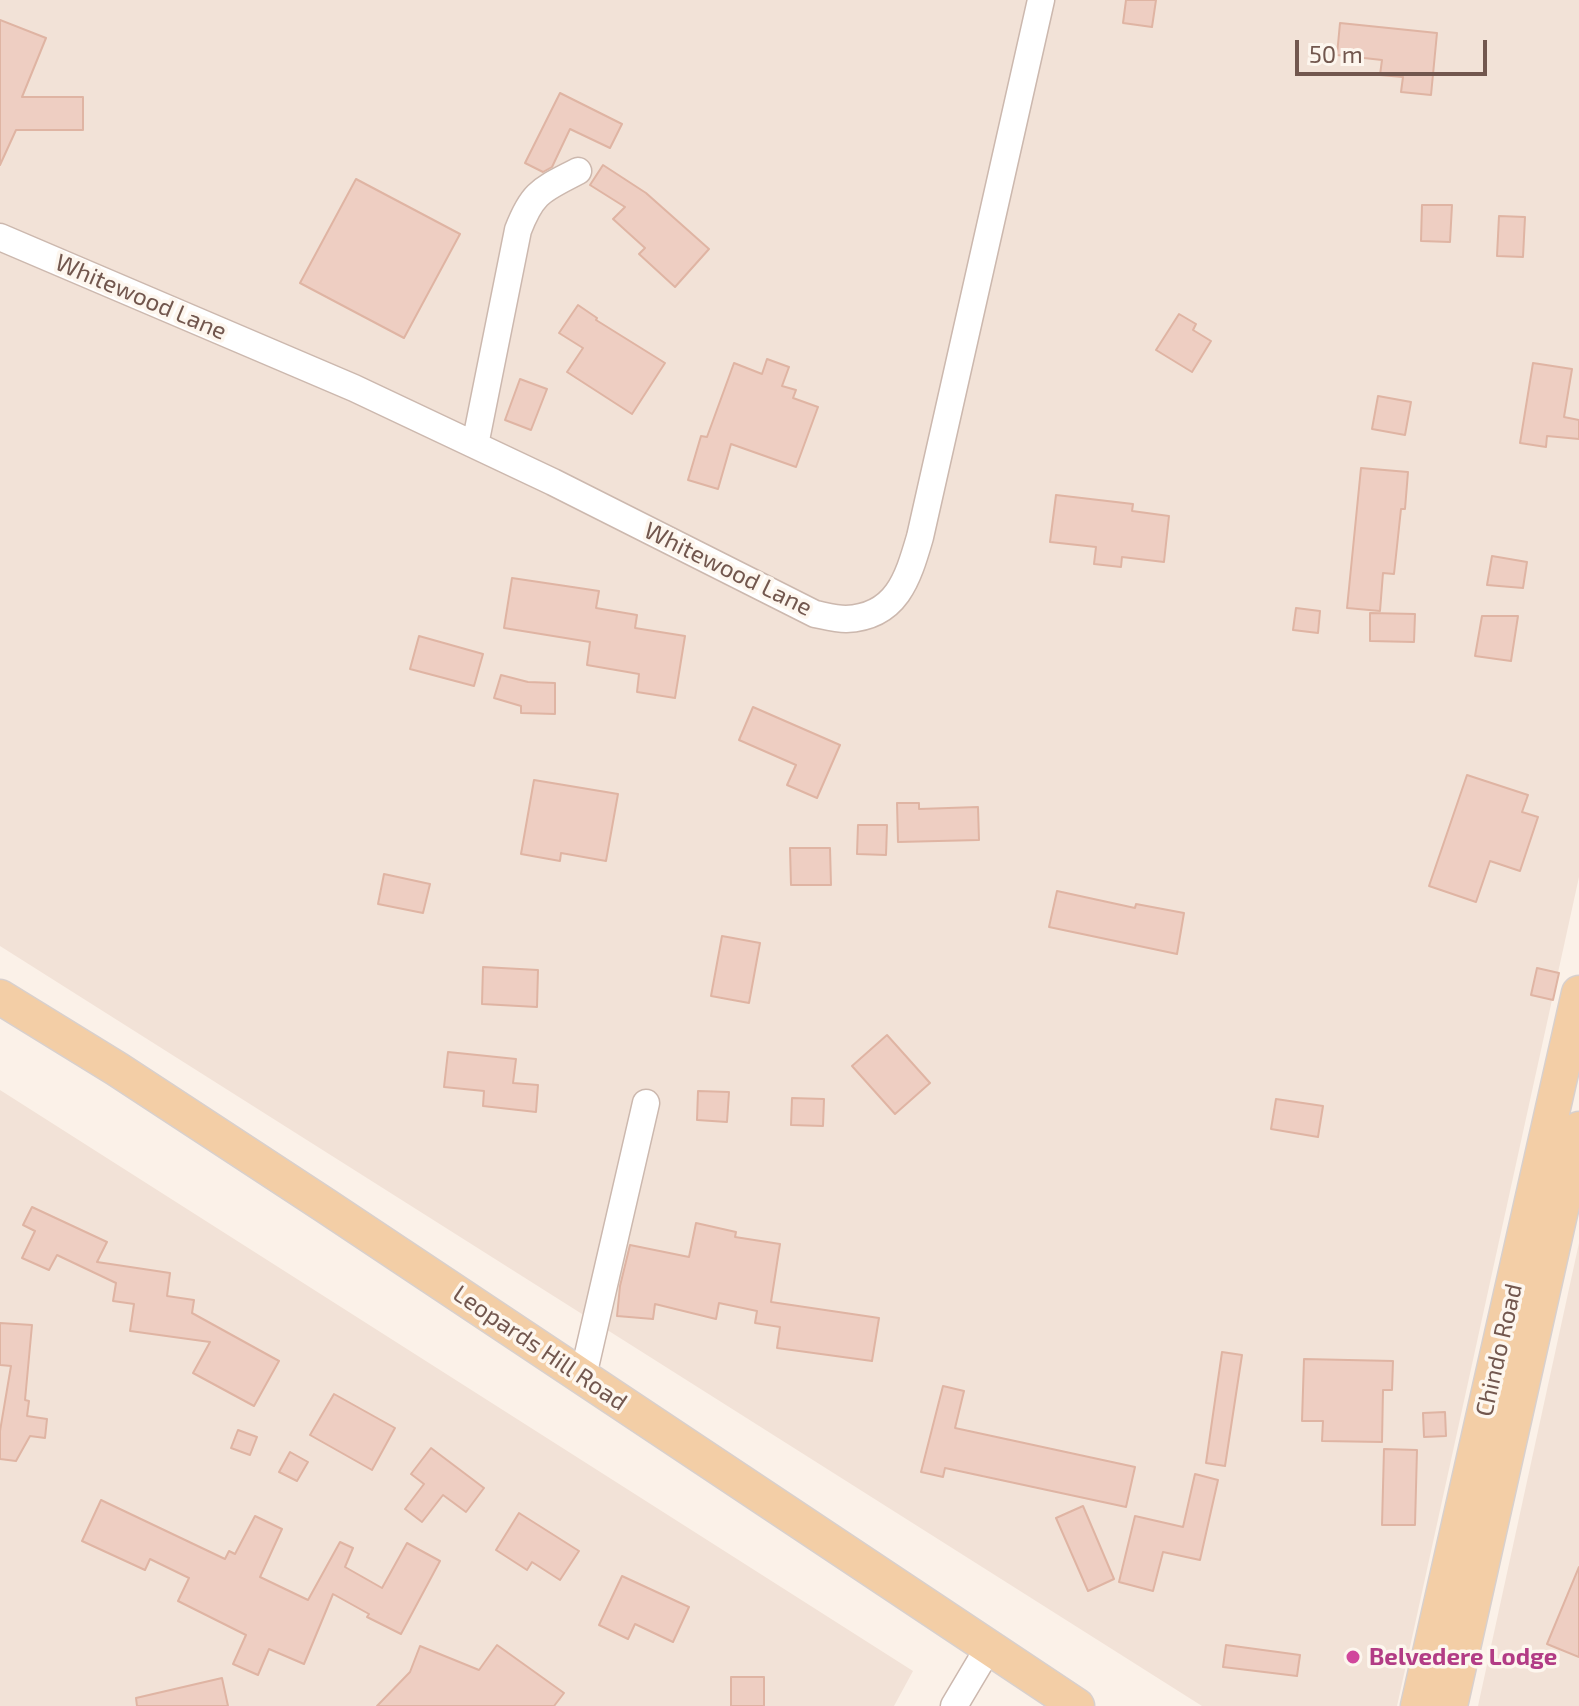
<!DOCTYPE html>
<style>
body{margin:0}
#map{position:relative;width:1579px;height:1706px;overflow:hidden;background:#fbf1e8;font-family:"Exo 2",sans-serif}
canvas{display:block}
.scale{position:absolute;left:1295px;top:40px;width:192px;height:36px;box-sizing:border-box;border:4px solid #72574e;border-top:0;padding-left:10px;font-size:24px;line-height:28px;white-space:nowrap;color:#72574e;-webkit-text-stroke:6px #fdf6ee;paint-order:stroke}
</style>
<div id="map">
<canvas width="1579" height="1706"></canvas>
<div class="scale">50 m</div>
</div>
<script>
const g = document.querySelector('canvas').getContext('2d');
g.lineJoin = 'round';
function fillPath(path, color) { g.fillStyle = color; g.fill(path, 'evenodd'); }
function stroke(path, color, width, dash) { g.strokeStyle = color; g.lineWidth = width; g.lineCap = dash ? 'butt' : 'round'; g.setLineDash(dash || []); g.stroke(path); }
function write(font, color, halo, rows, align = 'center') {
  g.font = font + ' "Exo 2",sans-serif'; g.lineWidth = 7; g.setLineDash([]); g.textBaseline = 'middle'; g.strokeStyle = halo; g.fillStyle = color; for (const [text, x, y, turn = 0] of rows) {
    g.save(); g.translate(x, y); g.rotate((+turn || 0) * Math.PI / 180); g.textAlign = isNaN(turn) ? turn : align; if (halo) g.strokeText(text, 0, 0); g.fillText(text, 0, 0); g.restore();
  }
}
const residential = new Path2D(`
 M0 0H1579V877L1397 1706H1202L0 946Z
 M0 1090 913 1671 894 1706H0Z
 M1579 1243V1706H1478Z`);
const building = new Path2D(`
 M1126 0H1156L1152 27 1123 23Z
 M0 20 46 38 22 97H83V130H16L0 165Z
 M1340 23 1437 33 1431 95 1401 92 1403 77 1380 75 1382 60 1337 55Z
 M560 93 622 124 610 148 570 129 552 167 543 172 525 163Z
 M603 165 646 193 709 249 675 287 639 254 645 248 613 219 625 207 590 185Z
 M356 179 460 234 404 338 300 283Z
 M1422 205H1452L1450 242 1421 241Z
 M1499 216 1525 217 1523 257 1497 256Z
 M578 305 597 318 596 320 665 363 632 414 567 372 583 348 559 333Z
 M1179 314 1196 324 1193 330 1211 341 1192 372 1156 350Z
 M767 359 789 367 782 386 796 390 793 398 818 407 796 467 731 444 718 489 688 480 701 436 707 437 734 363 762 374Z
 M1533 363 1572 369 1564 417 1579 420V439L1547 436 1546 447 1520 443Z
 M520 379 547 389 531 430 505 420Z
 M1378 396 1411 402 1405 435 1372 429Z
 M1361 468 1408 472 1405 509H1401L1394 574 1383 573 1380 611 1347 608Z
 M1056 495 1133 504 1132 511 1169 516 1164 562 1122 557 1121 567 1094 564 1096 547 1050 542Z
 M1492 556 1527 562 1523 588 1487 585Z
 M512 578 599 591 596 608 637 615 635 628 685 636 675 698 637 692 639 674 587 665 590 642 504 628Z
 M1296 608 1320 611 1318 633 1293 630Z
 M1370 613 1415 614 1414 642 1370 641Z
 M1482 616H1518L1511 661 1475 656Z
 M419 636 483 654 474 686 410 669Z
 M501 675 528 682 555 683V714L521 713V706L494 698Z
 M753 707 840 745 817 798 787 785 796 765 739 740Z
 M1467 775 1528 795 1522 812 1538 817 1520 871 1490 861 1476 902 1429 886Z
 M534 780 618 794 606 861 561 853 560 861 521 854Z
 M897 803H919V809L978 807 979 840 898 842Z
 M858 825H887L886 855 857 854Z
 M790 848H830L831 885H791Z
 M384 874 430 884 423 913 378 904Z
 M1057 891 1135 908 1136 904 1184 913 1177 954 1049 927Z
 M722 936 760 943 749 1003 711 996Z
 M483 967 538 970 537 1007 482 1004Z
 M1537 968 1559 973 1553 1000 1531 995Z
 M887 1035 930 1083 895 1114 852 1066Z
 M448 1052 516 1059 513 1083 538 1085 536 1112 483 1106 484 1091 444 1087Z
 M698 1091 729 1092 727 1122 697 1120Z
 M792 1098 824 1099 823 1126 791 1125Z
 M1276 1099 1323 1106 1318 1137 1271 1129Z
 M32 1207 107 1242 97 1262 170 1273 167 1296 194 1300 192 1313 279 1361 254 1406 193 1373 210 1342 130 1331 134 1304 113 1301 116 1283 57 1255 49 1270 22 1258 35 1231 23 1225Z
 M696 1223 736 1232 735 1237 780 1244 771 1302 879 1318 872 1361 777 1348 780 1327 755 1323 757 1311 719 1303 716 1319 655 1304 653 1319 617 1316 620 1286 630 1245 689 1257Z
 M0 1323 32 1325 25 1400 29 1401 27 1416 47 1419 45 1438 30 1436 16 1461 0 1459V1431L11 1366 0 1365Z
 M1222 1352 1242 1355 1225 1466 1206 1463Z
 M1304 1359 1393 1361 1392 1390H1383L1382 1442 1322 1441 1323 1421H1302Z
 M943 1386 964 1391 955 1428 1135 1467 1126 1507 945 1468 943 1477 921 1472Z
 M334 1394 395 1428 372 1470 310 1435Z
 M1445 1412 1446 1436 1424 1437 1423 1413Z
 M238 1430 257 1437 250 1455 231 1448Z
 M431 1448 484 1488 466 1512 443 1495 422 1522 405 1509 424 1484 411 1474Z
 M1384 1449 1417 1450 1415 1525H1382Z
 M290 1452 308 1462 297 1481 279 1472Z
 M1195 1474 1218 1480 1200 1560 1163 1552 1153 1591 1119 1582 1135 1516 1183 1527Z
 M101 1500 225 1559 229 1551 235 1554 255 1516 282 1529 260 1577 308 1600 340 1542 353 1548 345 1567 382 1588 407 1543 440 1561 401 1634 367 1617 369 1614 333 1594 304 1664 269 1649 258 1675 233 1664 246 1635 178 1601 189 1578 150 1559 145 1570 82 1541Z
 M1083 1506 1114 1579 1088 1591 1056 1518Z
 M519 1513 579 1551 560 1580 532 1562 527 1570 496 1550Z
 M1579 1567V1657L1547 1644Z
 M622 1576 689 1607 673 1642 635 1624 628 1639 599 1625Z
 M497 1645 564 1693 554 1706H377L410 1672 420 1646 479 1670Z
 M1226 1645 1300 1655 1297 1676 1223 1667Z
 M731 1677H764V1706H731Z
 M222 1678 228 1706H137L136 1698Z`);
const minor = new Path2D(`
 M0 237 354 388 553 482 815 614C825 616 836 619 846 619 897 617 908 578 920 537L1041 0
 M475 445 518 230C533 191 542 190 578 171
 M583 1376 646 1103
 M954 1706 989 1647`);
const major = new Path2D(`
 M0 997 117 1069 326 1206 1077 1706
 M1418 1706 1579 993
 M1450 1706 1579 1129`);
const markers = [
 [1353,1657,8,"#d1479c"]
];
const streetNames = [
 ["Whitewood Lane",141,297,23],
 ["Whitewood Lane",728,569,26],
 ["Leopards Hill Road",540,1348,34],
 ["Chindo Road",1499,1350,-77]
];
const hotelNames = [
 ["Belvedere Lodge",1369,1657]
];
fillPath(residential, '#f2e2d7');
fillPath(building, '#eecec2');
stroke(building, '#dfb4a3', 2);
stroke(minor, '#ccb8ae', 29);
stroke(major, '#d8d0cd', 37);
stroke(minor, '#fff', 26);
stroke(major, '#f3cea6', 34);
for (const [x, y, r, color] of markers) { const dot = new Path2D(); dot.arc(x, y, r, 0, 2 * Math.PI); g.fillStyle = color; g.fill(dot); stroke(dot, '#fdf6ee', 3); }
write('24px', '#72574e', '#fdf6ee', streetNames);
write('bold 24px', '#b23c85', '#fdf6ee', hotelNames, 'left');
</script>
